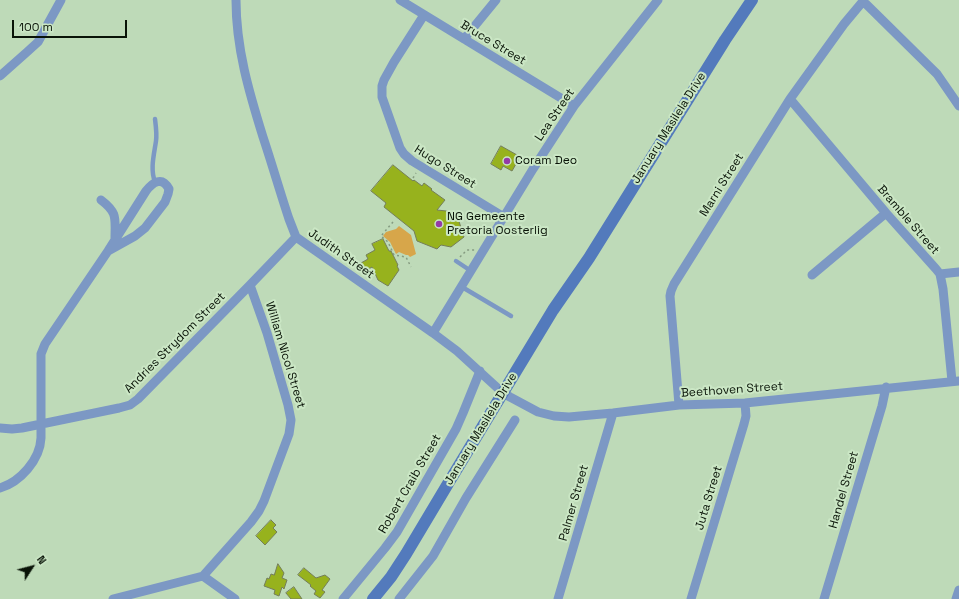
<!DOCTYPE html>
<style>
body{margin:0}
#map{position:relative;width:959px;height:599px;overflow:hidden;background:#bedab8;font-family:"Space Grotesk",sans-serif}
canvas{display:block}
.north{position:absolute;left:12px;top:547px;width:40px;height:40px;-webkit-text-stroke:3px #cbe7c5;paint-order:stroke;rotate:54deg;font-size:11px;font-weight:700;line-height:16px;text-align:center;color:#091307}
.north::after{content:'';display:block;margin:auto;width:14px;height:18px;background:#091307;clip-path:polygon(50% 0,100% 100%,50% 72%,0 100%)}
.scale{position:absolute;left:12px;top:20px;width:115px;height:18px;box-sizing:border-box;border:2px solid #091307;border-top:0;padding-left:5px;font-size:12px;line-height:14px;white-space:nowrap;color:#091307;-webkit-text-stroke:3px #cbe7c5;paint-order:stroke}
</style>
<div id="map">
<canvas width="959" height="599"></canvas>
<div class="north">N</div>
<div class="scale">100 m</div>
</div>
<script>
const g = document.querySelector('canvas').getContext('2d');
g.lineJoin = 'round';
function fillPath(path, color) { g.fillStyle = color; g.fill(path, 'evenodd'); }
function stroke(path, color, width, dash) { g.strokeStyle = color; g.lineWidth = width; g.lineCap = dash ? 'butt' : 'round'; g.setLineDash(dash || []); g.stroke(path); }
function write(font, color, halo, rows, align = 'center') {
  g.font = font + ' "Space Grotesk",sans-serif'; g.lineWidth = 4; g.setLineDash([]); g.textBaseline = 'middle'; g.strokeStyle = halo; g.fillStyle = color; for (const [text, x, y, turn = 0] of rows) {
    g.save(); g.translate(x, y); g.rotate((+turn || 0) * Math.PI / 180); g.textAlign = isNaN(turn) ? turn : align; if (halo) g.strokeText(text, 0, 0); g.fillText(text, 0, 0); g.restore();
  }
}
const green = new Path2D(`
 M399 226 411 235 416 254 410 257 408 255H406L399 252 396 254 390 242 383 236 386 232 396 229Z`);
const building = new Path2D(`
 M501 146 517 155 519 163 516 164 512 171 503 166 501 170 491 164Z
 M393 165 413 181 414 180 422 186 424 183 432 189 431 190 445 200 437 210 456 212 464 237 451 247 441 245 437 249 417 241 414 231 384 207 386 203 371 191Z
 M383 239 389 251H391L398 265 397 266 399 270 388 286 378 280 372 267 365 271 361 263 368 259 366 255 375 250 372 244Z
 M271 520 276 525 273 528 277 532 265 545 256 536Z
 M278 564 284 573 282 578 287 580 284 589 282 587 279 596 274 594 275 590 264 586 267 578 269 579 271 574 274 575Z
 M304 568 316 578 325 575 330 579 322 590 325 592 320 598 314 594 316 591 310 586 311 585 298 575Z
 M294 587 302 599H291L286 593Z`);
const path = new Path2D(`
 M413 178 416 173
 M393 222 381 236 388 242 394 255 406 257 411 267
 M460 257 467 250H475`);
const service = new Path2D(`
 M155 119C156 127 157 134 156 141 154 155 150 169 155 182
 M456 261 471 271
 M462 287 511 316`);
const minor = new Path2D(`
 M236 0C236 48 249 92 263 137 272 164 280 192 289 219L296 237 433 333 457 351 503 393 510 397 538 412 554 416 569 417 613 413 679 405 745 403 959 381
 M400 0 574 106
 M863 1 937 74 959 106
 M424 15 394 62 384 80 382 86V97L400 148 404 154 412 161 504 217
 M464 39 496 0
 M0 76 27 52 38 42 61 0
 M790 99 886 213 936 269 940 274 943 289 952 381
 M101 200C118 213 115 218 115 239
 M940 274 959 272
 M812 275 886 213
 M433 333 533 169 574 106 658 0
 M679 405 670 296 671 291 674 284 790 99 844 24 864 0
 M0 428 12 429 22 428 119 408 130 405 138 399 250 285 296 237
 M0 488C20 482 40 460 41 438V354L45 344 108 251 146 191C153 182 162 176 169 189L168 194 165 202 145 228 135 236 108 251
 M203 576 235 599
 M113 599 203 576 251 522 259 511 264 501 289 434 291 420 288 405 267 333 250 285
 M343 599 385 548 397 532 456 429 463 413 480 371
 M399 599 433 556 466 498 515 420
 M558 599 613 413
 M691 599 744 424 746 416 745 403
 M824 599 882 406 886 387
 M956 599 959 590`);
const secondary = new Path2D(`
 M373 599 391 577 406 554 449 482 553 310 589 258 725 40 752 0`);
const markers = [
 [507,161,4,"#943ba7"],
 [439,224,4,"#943ba7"]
];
const streetNames = [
 ["Bruce Street",493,43,31],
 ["Lea Street",555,115,-56],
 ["January Masilela Drive",669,128,-58],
 ["Hugo Street",445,167,32],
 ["Marni Street",722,185,-58],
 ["Bramble Street",908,220,49],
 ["Judith Street",341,254,35],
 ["Andries Strydom Street",175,343,-45],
 ["William Nicol Street",285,355,73],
 ["Beethoven Street",732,390,-4],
 ["January Masilela Drive",481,429,-59],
 ["Robert Craib Street",410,484,-60],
 ["Handel Street",844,490,-74],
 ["Juta Street",709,498,-73],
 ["Palmer Street",574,503,-74]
];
const poiNames = [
 ["Coram Deo",515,161],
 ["NG Gemeente",447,217],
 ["Pretoria Oosterlig",447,231]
];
fillPath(green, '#d7a64a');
fillPath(building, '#97b21d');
stroke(building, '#747e5a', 1);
stroke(path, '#859b80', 1.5, [2, 3]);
stroke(service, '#7c98c4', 4.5);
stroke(minor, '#7c98c4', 9);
stroke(secondary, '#537abc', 12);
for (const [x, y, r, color] of markers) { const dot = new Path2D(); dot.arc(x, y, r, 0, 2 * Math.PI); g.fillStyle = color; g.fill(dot); stroke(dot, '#cbe7c5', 1.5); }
write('12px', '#091307', '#cbe7c5', streetNames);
write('12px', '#091307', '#cbe7c5', poiNames, 'left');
</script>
